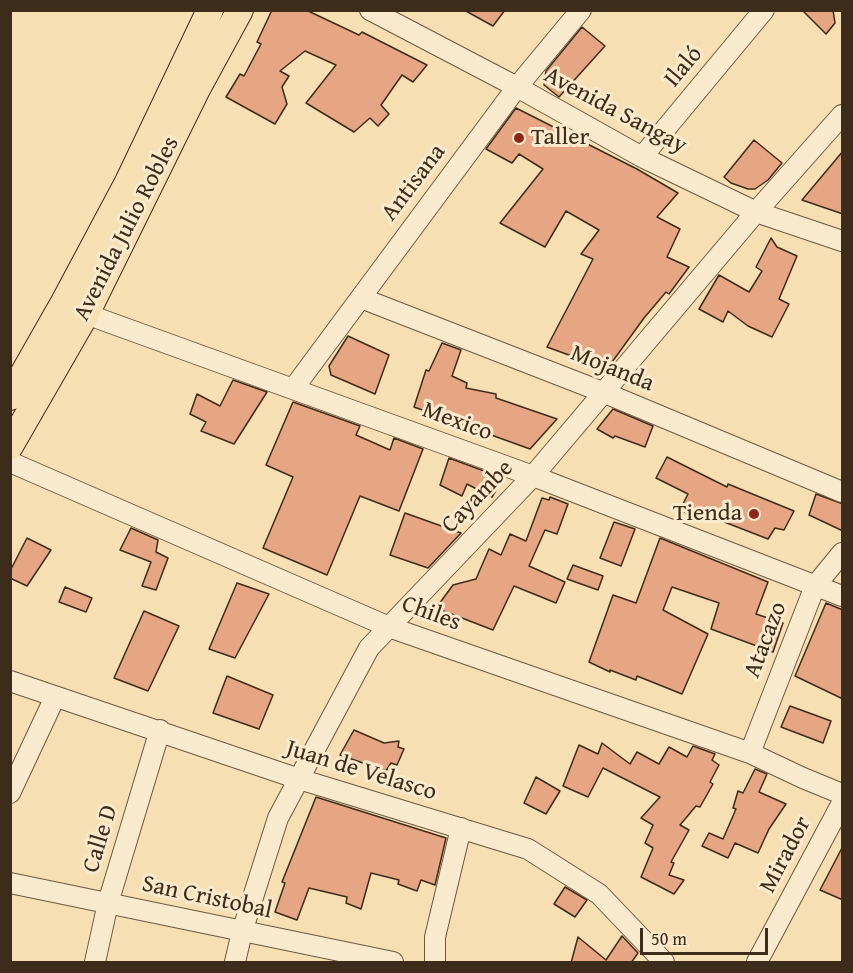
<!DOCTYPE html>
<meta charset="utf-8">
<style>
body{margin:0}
#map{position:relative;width:853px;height:973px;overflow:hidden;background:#f6dfb3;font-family:"Gentium Book Plus",serif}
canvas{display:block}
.frame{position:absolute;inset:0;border:12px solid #3d2c19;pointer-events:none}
.scale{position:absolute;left:640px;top:928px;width:128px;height:27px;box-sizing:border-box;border:3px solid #3d2c19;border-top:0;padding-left:8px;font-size:18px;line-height:21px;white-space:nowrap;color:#3d2c19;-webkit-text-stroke:4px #f9eace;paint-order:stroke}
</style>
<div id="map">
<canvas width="853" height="973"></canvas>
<div class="frame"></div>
<div class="scale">50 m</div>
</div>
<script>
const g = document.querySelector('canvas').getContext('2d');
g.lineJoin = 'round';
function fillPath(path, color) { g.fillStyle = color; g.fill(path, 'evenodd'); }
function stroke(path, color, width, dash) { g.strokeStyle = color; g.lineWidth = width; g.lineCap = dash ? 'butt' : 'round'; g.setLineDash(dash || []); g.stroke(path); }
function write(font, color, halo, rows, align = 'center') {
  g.font = font + ' "Gentium Book Plus",serif'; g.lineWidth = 6; g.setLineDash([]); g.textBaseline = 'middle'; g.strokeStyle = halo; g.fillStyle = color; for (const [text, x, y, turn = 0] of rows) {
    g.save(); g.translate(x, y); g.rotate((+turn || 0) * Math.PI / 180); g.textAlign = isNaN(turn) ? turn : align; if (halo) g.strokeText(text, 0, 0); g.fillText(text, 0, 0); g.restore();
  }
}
const building = new Path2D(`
 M272 10H306L359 35 362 32 427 65 413 82 402 75 381 105 389 114 378 126 370 118 354 132 306 103 336 65 305 51 280 71 289 76 282 87 287 104 275 124 226 97 240 74 244 76 261 44 257 42Z
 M464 10H505L493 26Z
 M802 10H833L835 23 826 34Z
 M582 27 605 46 559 97 544 85 546 71Z
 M516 108 637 169 678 193 657 217 680 229 667 257 689 267 669 294 666 292 644 318 607 369 547 347 593 259 581 254 599 230 566 211 545 247 500 223 543 169 519 154 512 163 486 149Z
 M754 140 782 163 768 180 755 189H748L731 183 724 177Z
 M843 151V214L802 200Z
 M771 238 777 247 797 256 779 299 789 304 772 337 748 326 728 311 723 322 699 309 719 275 749 292 762 271 756 267Z
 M348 336 389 355 375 394 331 375 329 366Z
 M442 343 461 350 452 376 467 383 466 388 496 394V398L557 419 530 449 414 407 426 370 429 371Z
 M233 380 267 392 234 444 201 431 206 422 190 414 197 394 220 406Z
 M293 402 360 426 356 435 390 450 394 438 423 449 399 511 360 496 327 575 263 548 293 477 266 465Z
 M613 409 653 426 645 447 615 436 613 438 597 429Z
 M667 457 727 487 728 484 794 511 784 530 775 528 768 539 696 511 693 516 680 510 688 494 656 478Z
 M449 458 503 478 492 497 467 484 462 496 440 485Z
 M816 494 843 504V531L809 515Z
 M550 497 568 504 557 534 545 530 529 566 565 582 556 603 514 586 493 630 436 608 453 585 476 579 489 549 501 555 510 534 526 541 542 498 549 500Z
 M405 513 461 533 428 568 390 555Z
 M614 522 635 529 621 566 600 558Z
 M131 528 158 540 156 552 168 558 156 590 142 586 151 562 120 550Z
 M27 538 51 550 27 586 10 578V571Z
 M660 538 768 582 756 614 783 623 773 652 711 629 719 603 672 587 663 610 708 634 682 694 637 676 636 680 610 670V672L589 662 613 595 636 603Z
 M573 565 603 576 598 590 567 579Z
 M237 583 269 594 235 658 209 649Z
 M65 587 92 598 86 612 59 602Z
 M826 603 843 610V699L795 676Z
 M144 611 179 626 148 691 114 678Z
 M227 676 273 695 259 729 213 713Z
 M790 706 831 721 823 743 781 727Z
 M354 730 384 743 399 741 398 747 404 749 397 765 391 763 386 771 340 755Z
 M602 743 630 764 637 752 659 764 669 747 687 757 693 746 715 754 712 760 719 765 710 782 713 784 700 807 696 806 680 825 689 830 671 862 674 863 669 875 684 880 674 894 641 877 653 848 645 843 653 825 641 818 660 797 603 768 588 797 563 786 579 745 598 754Z
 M755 769 767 774 759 792 786 804 769 829 758 853 735 843 728 858 702 846 709 833 723 839 736 809 733 808 738 791 743 793Z
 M536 777 560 791 546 814 524 803Z
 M316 797 446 838 435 885 421 880 417 891 398 884 399 880 371 873 361 909 346 903 347 897 309 888 297 920 275 912 285 883 282 882Z
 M843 846V900L820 890Z
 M565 887 587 900 575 917 554 904Z
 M622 936 638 953 631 963H571L578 937 606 960Z`);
const minor = new Path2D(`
 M370 10 517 87 642 157 756 212 842 241
 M642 157 764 10
 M361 298 605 393 842 492
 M86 314 533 476 842 596
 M293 389 517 87 581 10
 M10 462 389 627 750 753 803 778 842 794
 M10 681 299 779 528 849 599 894 664 962
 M750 753 815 586 842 553
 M10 793 55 697
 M10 883 393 962
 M95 962 108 903 160 730
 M235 962 242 932 278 818 369 648 533 476 756 212 842 115
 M435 962V937L461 828
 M757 962 842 803`);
const major = new Path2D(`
 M10 397 63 304 128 182 210 10
 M10 446 86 314 197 89 240 10`);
const markers = [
 [519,138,6,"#8f2418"],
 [754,514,6,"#8f2418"]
];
const streetNames = [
 ["Ilaló",684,67,-50],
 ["Avenida Sangay",615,111,28],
 ["Antisana",414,183,-53],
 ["Avenida Julio Robles",127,229,-63],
 ["Mojanda",612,369,22],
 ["Mexico",457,422,20],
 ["Cayambe",478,497,-46],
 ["Chiles",431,614,20],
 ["Atacazo",766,640,-69],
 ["Juan de Velasco",361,771,17],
 ["Calle D",101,839,-73],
 ["Mirador",786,855,-62],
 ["San Cristobal",207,898,12]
];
const poiNames = [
 ["Taller",531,138],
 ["Tienda",742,514,"right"]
];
fillPath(building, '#e6a683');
stroke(building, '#3d2c19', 1.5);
stroke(minor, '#6b5940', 22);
stroke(major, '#3d2c19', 28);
stroke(minor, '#f9eace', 20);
stroke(major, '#f6dfb3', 26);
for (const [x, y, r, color] of markers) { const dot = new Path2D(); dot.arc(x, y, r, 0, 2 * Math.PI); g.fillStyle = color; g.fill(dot); stroke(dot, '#f9eace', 2); }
write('24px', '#3d2c19', '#f9eace', streetNames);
write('24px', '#3d2c19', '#f9eace', poiNames, 'left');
</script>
